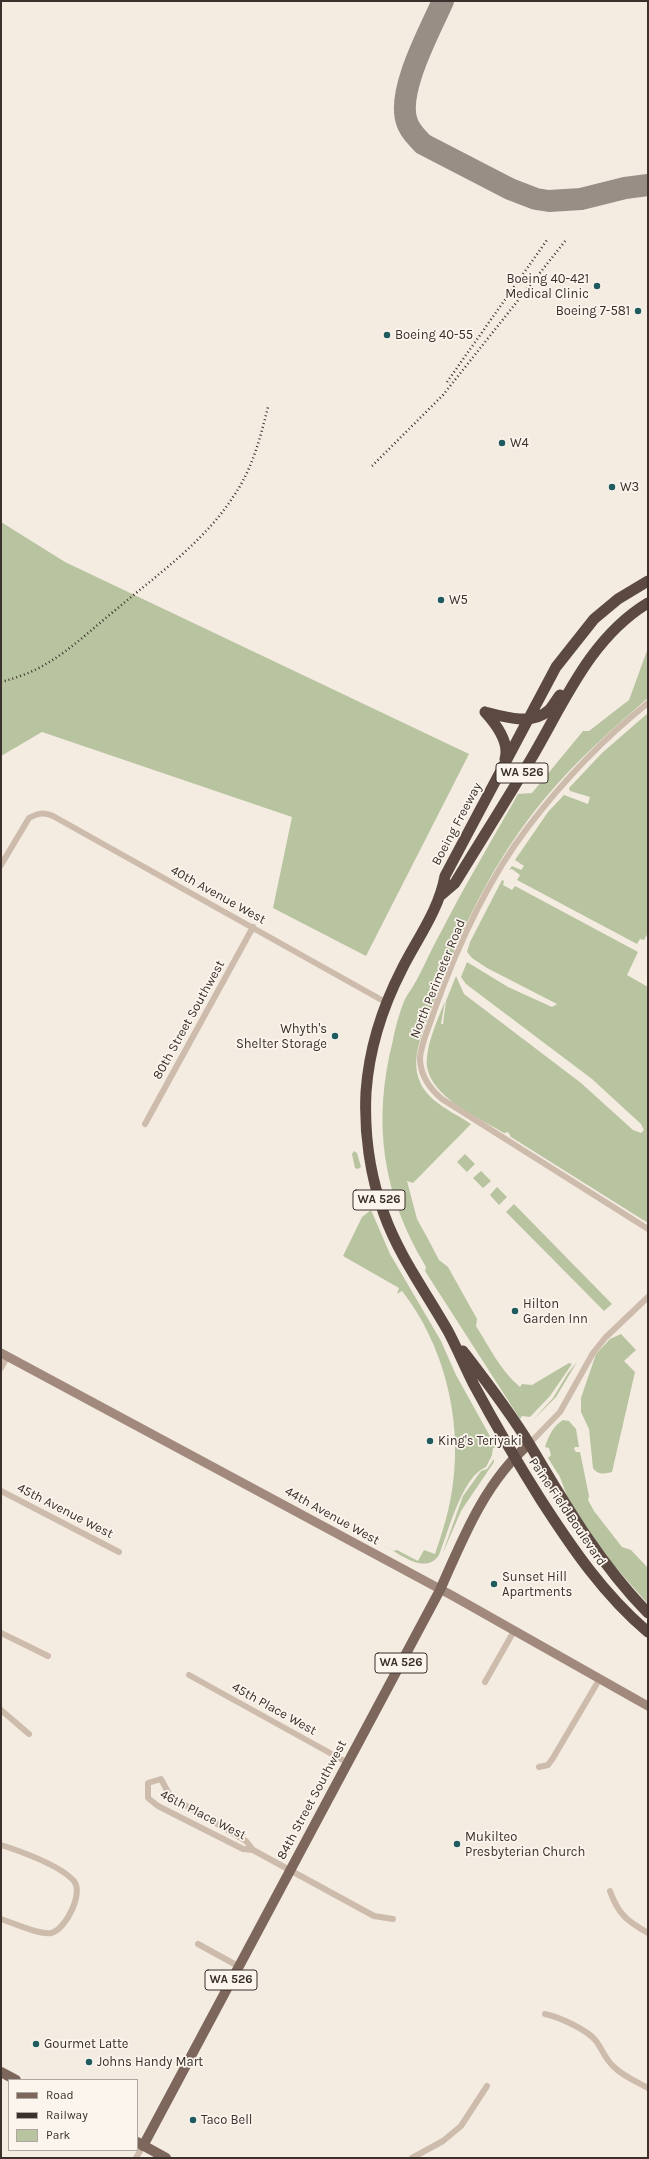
<!DOCTYPE html>
<style>
body{margin:0}
#map{position:relative;width:649px;height:2159px;overflow:hidden;background:#f4ebe1;font-family:Karla,sans-serif}
canvas{display:block}
.frame{position:absolute;inset:0;border:2px solid #3b302b;pointer-events:none}
.legend{position:absolute;left:8px;top:2079px;width:130px;height:72px;box-sizing:border-box;background:#fbf5ee;border:1px solid #aea6a0;margin:0;padding:5px 7px;list-style:none;font-size:12px;color:#3b302b}
.legend li{display:flex;align-items:center;gap:8px;height:20px}
.legend b{width:20px;border:1px solid #aea6a0}
</style>
<div id="map">
<canvas width="649" height="2159"></canvas>
<div class="frame"></div>
<ul class="legend">
<li><b style="height:5px;background:#7d675c"></b>Road</li>
<li><b style="height:5px;background:#3b302b"></b>Railway</li>
<li><b style="height:11px;background:#b8c4a0"></b>Park</li>
</ul>
</div>
<script>
const g = document.querySelector('canvas').getContext('2d');
g.lineJoin = 'round';
function fillPath(path, color) { g.fillStyle = color; g.fill(path, 'evenodd'); }
function stroke(path, color, width, dash) { g.strokeStyle = color; g.lineWidth = width; g.lineCap = dash ? 'butt' : 'round'; g.setLineDash(dash || []); g.stroke(path); }
function write(font, color, halo, rows, align = 'center') {
  g.font = font + ' Karla,sans-serif'; g.lineWidth = 3.5; g.setLineDash([]); g.textBaseline = 'middle'; g.strokeStyle = halo; g.fillStyle = color; for (const [text, x, y, turn = 0] of rows) {
    g.save(); g.translate(x, y); g.rotate((+turn || 0) * Math.PI / 180); g.textAlign = isNaN(turn) ? turn : align; if (halo) g.strokeText(text, 0, 0); g.fillText(text, 0, 0); g.restore();
  }
}
const green = new Path2D(`
 M1 522 65 562 469 754 366 956 273 908 292 817 42 732 1 756Z
 M648 648V698C612 729 576 761 546 797 495 857 460 931 433 1004 425 1028 409 1057 420 1082 428 1102 455 1113 471 1124L413 1183 407 1181 417 1219 428 1239 439 1260 448 1267 477 1319 476 1326C490 1348 500 1370 520 1387L522 1384 532 1385 569 1363 572 1364 550 1396 530 1417 522 1416 520 1419 425 1271 426 1267C382 1194 372 1122 393 1040 395 1029 402 1002 408 994 419 979 430 951 441 932 465 885 492 840 518 794L532 793 583 731H589L629 700Z
 M648 713V933L644 940 640 939 637 944 517 880 520 875 512 869 509 870 512 866 521 870 524 866 515 860 548 812 563 796 564 795 588 804 590 797 570 791 569 788 602 753Z
 M502 880 504 881 503 885 512 890 515 886 638 952 627 975 648 987V1223L511 1137 508 1132 504 1133C478 1117 422 1094 427 1057 429 1038 438 1019 445 1001L441 1024H443L446 1001 456 976 464 994 581 1083 633 1130 641 1133 644 1130 641 1124 592 1079 466 984 461 977 467 962 508 987 552 1007 557 1004 487 968 472 958 467 952 470 942Z
 M354 1151 357 1153 361 1167 358 1169 355 1168 352 1154Z
 M465 1154 475 1164 467 1172 457 1162Z
 M481 1171 491 1181 483 1188 473 1178Z
 M497 1187 507 1197 499 1205 490 1195Z
 M514 1204 612 1304 604 1311 506 1212Z
 M371 1210 390 1254 441 1341 456 1375 496 1447 493 1448 492 1455 486 1467C462 1476 448 1533 439 1555 425 1576 399 1553 383 1545L394 1551 397 1550 418 1561 424 1550 435 1554C443 1531 450 1508 453 1483 462 1417 443 1343 402 1291L397 1294 399 1288 343 1256 362 1217Z
 M621 1334 636 1350 624 1361 635 1372 612 1472C605 1474 597 1475 593 1468L589 1429 581 1412V1398L596 1354 610 1339Z
 M577 1362 556 1397 532 1421 553 1398 568 1373Z
 M563 1420 569 1421 576 1429 579 1447H575L574 1449 576 1452H580L589 1496 588 1500 594 1511 622 1547 631 1550 648 1568V1604L610 1561 590 1533 568 1499 560 1477 548 1458 551 1455 549 1448 545 1447C548 1437 553 1426 563 1420Z
 M494 1459V1462L461 1511 442 1555 463 1496 481 1471 487 1469Z`);
const taxiway = new Path2D(`
 M443 1C430 30 396 92 407 122 410 132 417 137 423 144L510 189 536 199 549 201 581 199 625 188 648 185`);
const street = new Path2D(`
 M648 703C603 739 563 781 528 827 486 882 456 949 433 1014 429 1028 421 1043 420 1058 420 1075 429 1088 442 1099L648 1229
 M1 865 29 818C38 813 44 812 53 816L387 1003
 M145 1124 253 927
 M1 1368 7 1357
 M529 1444 560 1412 593 1353 605 1338 648 1297
 M1 1491 119 1552
 M1 1633 48 1656
 M189 1675 348 1763
 M485 1682 514 1631
 M1 1710 29 1734
 M539 1767 548 1765 553 1758 599 1680
 M1 1845C20 1851 59 1865 73 1880 85 1891 66 1930 51 1933 39 1935 13 1923 1 1919
 M253 1850 246 1841 170 1796 161 1779 148 1783V1798L158 1806 243 1849 253 1850 374 1916 393 1919
 M610 1891C618 1914 627 1921 648 1933
 M198 1944 238 1966
 M545 2014C559 2017 588 2030 596 2041 602 2049 605 2058 612 2065 621 2075 635 2081 648 2088
 M136 2158 143 2146
 M412 2158 443 2141 461 2126 487 2086`);
const secondary = new Path2D(`
 M1 1353 453 1596 648 1706`);
const primary = new Path2D(`
 M1 2072 16 2080
 M137 2142 166 2158
 M143 2146 440 1590C463 1538 485 1482 529 1444`);
const highway = new Path2D(`
 M648 581 618 599 594 619 556 667 445 876C439 910 417 939 402 969 383 1006 369 1050 366 1092 364 1132 370 1176 384 1214 399 1256 426 1292 448 1331 457 1348 465 1367 474 1385 495 1424 517 1462 541 1500 572 1548 604 1595 648 1632
 M485 712C504 717 532 726 549 710 553 706 556 700 560 695
 M485 712C496 724 510 742 505 759
 M441 895 455 883C480 842 506 801 531 759 564 703 590 638 648 603
 M463 1351C486 1381 510 1412 530 1445 565 1504 599 1563 648 1613`);
const rail = new Path2D(`
 M447 382 547 240
 M372 466 443 395 566 240
 M1 682C16 678 33 672 46 664 72 649 94 627 118 608 158 574 204 542 233 497 252 470 260 439 268 407`);
const markers = [
 [597,286,4,"#1f5a5e"],
 [638,311,4,"#1f5a5e"],
 [387,335,4,"#1f5a5e"],
 [502,443,4,"#1f5a5e"],
 [612,487,4,"#1f5a5e"],
 [441,600,4,"#1f5a5e"],
 [335,1036,4,"#1f5a5e"],
 [515,1311,4,"#1f5a5e"],
 [430,1441,4,"#1f5a5e"],
 [494,1584,4,"#1f5a5e"],
 [457,1844,4,"#1f5a5e"],
 [36,2044,4,"#1f5a5e"],
 [89,2062,4,"#1f5a5e"],
 [193,2120,4,"#1f5a5e"]
];
const shields = [
 [522,773,52],
 [379,1200,52],
 [401,1663,52],
 [231,1980,52]
];
const shieldNames = [
 ["WA 526",522,773],
 ["WA 526",379,1200],
 ["WA 526",401,1663],
 ["WA 526",231,1980]
];
const poiNames = [
 ["Boeing 40-421",589,279,"right"],
 ["Medical Clinic",589,294,"right"],
 ["Boeing 7-581",630,311,"right"],
 ["Boeing 40-55",395,335],
 ["W4",510,443],
 ["W3",620,487],
 ["W5",449,600],
 ["Whyth's",327,1029,"right"],
 ["Shelter Storage",327,1044,"right"],
 ["Hilton",523,1304],
 ["Garden Inn",523,1319],
 ["King's Teriyaki",438,1441],
 ["Sunset Hill",502,1577],
 ["Apartments",502,1592],
 ["Mukilteo",465,1837],
 ["Presbyterian Church",465,1852],
 ["Gourmet Latte",44,2044],
 ["Johns Handy Mart",97,2062],
 ["Taco Bell",201,2120]
];
const streetNames = [
 ["Boeing Freeway",457,824,-62],
 ["40th Avenue West",218,895,29],
 ["North Perimeter Road",438,979,-68],
 ["80th Street Southwest",189,1020,-61],
 ["45th Avenue West",65,1511,27],
 ["Paine Field Boulevard",567,1512,56],
 ["44th Avenue West",332,1516,29],
 ["45th Place West",274,1709,29],
 ["84th Street Southwest",312,1800,-62],
 ["46th Place West",203,1815,27]
];
fillPath(green, '#b8c4a0');
stroke(taxiway, '#988e86', 22);
stroke(street, '#cdbbac', 6);
stroke(secondary, '#a18a7d', 9);
stroke(primary, '#7d675c', 10);
stroke(highway, '#5c4a42', 11);
stroke(rail, '#3b302b', 2.5, [1, 3]);
for (const [x, y, r, color] of markers) { const dot = new Path2D(); dot.arc(x, y, r, 0, 2 * Math.PI); g.fillStyle = color; g.fill(dot); stroke(dot, '#fbf5ee', 1.5); }
for (const [x, y, w] of shields) { const box = new Path2D(); box.roundRect(x - w / 2, y - 10, w, 20, 3); g.fillStyle = '#fbf5ee'; g.fill(box); stroke(box, '#3b302b', 1); }
write('bold 12px', '#3b302b', null, shieldNames);
write('13px', '#3b302b', '#fbf5ee', poiNames, 'left');
write('13px', '#3b302b', '#fbf5ee', streetNames);
</script>
